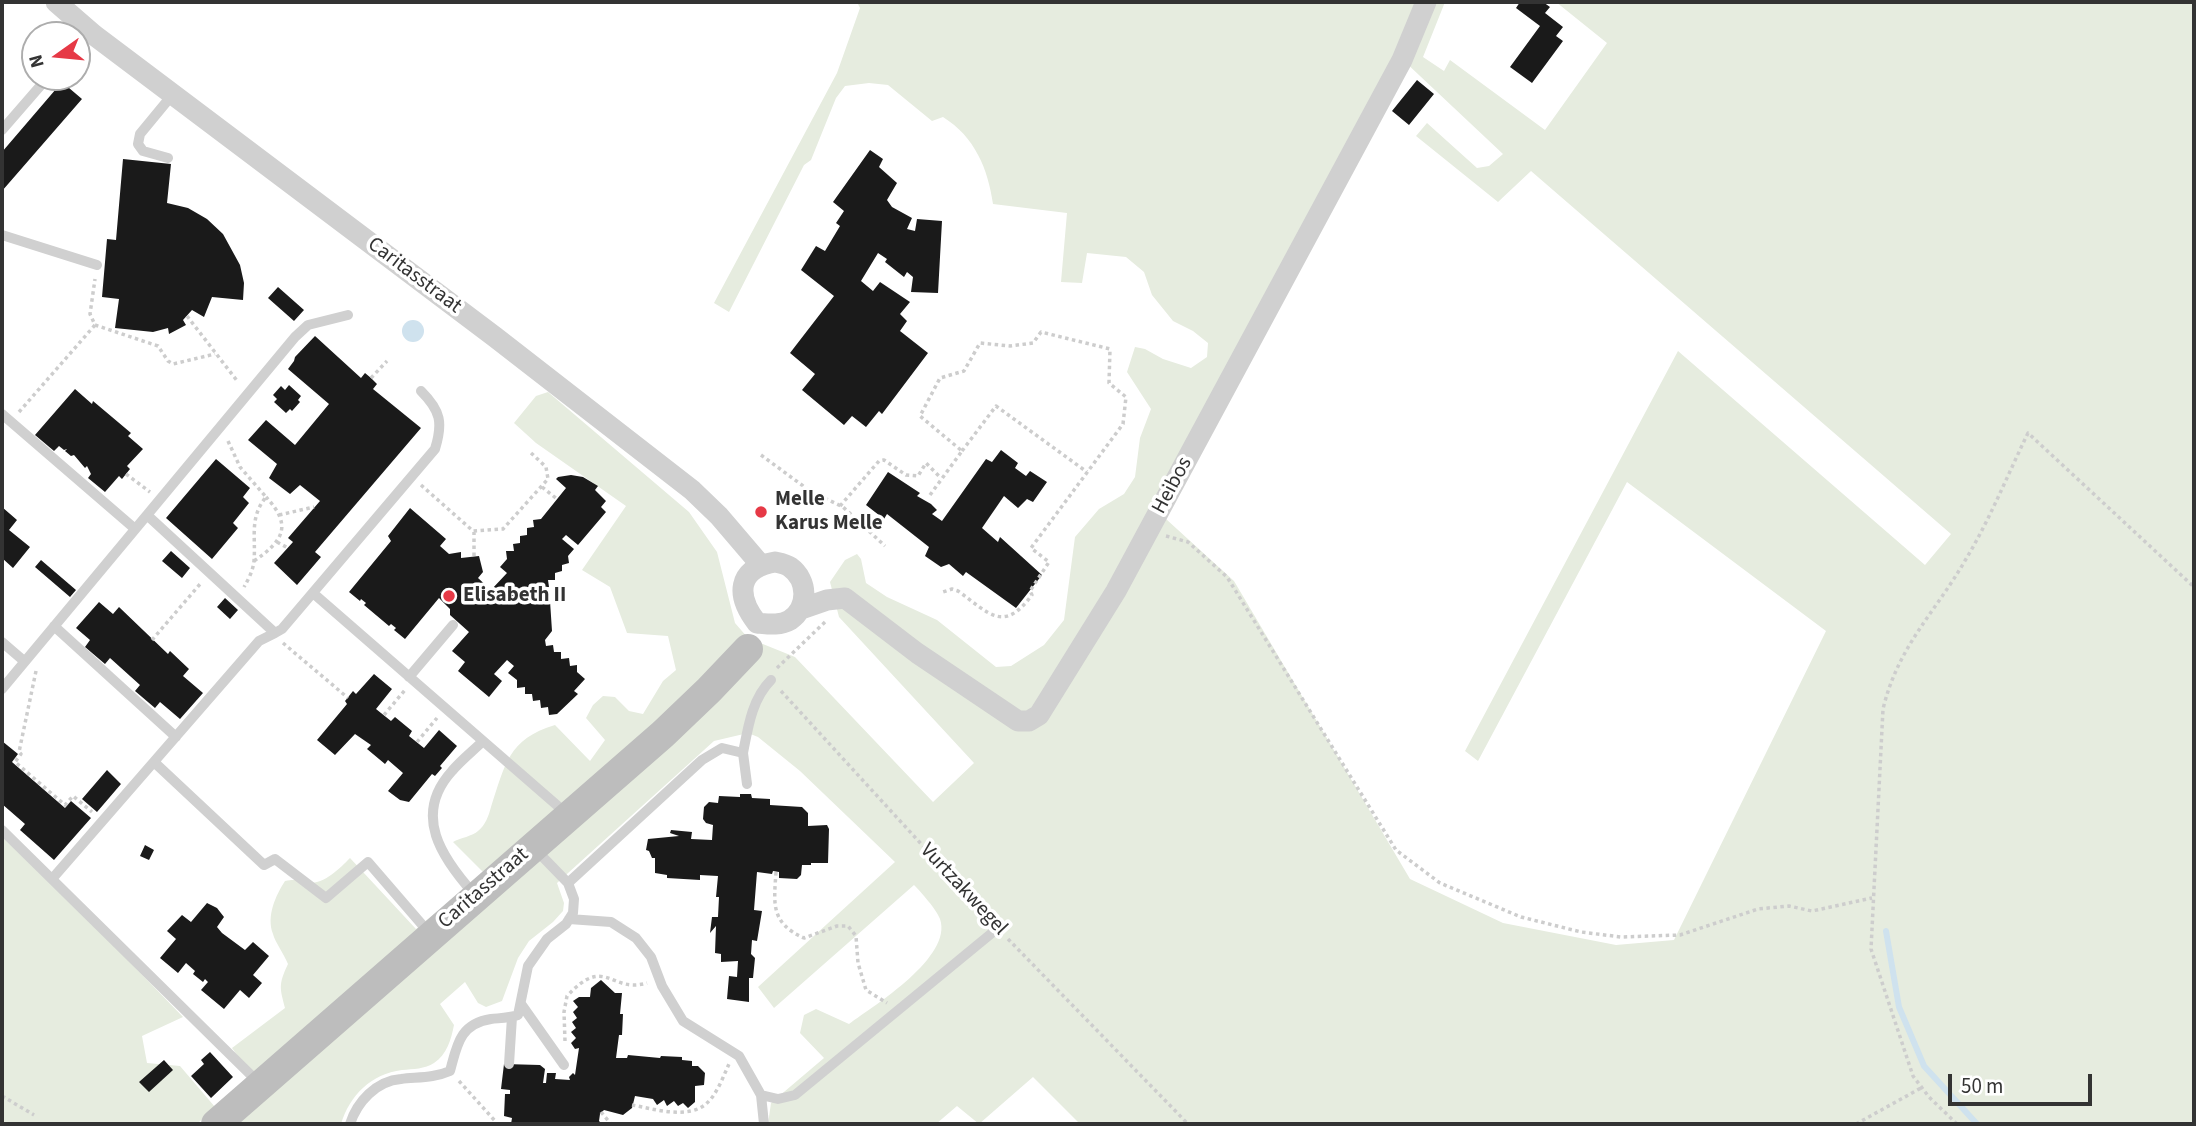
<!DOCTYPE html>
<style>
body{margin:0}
#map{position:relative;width:2196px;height:1126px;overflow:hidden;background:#fff;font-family:"Source Sans 3",sans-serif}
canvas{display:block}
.frame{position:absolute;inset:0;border:4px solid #333;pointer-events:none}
.north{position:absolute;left:21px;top:21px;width:70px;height:70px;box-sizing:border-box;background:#fff;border:2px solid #adadad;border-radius:50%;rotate:255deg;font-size:19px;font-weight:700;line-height:28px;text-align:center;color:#333}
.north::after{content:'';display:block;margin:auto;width:24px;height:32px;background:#e63946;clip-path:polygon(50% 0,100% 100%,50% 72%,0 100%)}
.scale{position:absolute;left:1948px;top:1074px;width:144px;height:32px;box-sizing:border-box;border:4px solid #333;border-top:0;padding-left:9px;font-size:21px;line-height:24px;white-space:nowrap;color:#333;-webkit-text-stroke:5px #fff;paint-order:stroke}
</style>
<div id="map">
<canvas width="2196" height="1126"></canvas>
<div class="frame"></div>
<div class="north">N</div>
<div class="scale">50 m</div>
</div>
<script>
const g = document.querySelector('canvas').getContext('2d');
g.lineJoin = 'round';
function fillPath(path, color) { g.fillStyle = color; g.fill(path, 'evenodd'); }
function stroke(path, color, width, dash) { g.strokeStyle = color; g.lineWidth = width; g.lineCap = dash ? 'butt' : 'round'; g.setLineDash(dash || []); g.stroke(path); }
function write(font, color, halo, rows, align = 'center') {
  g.font = font + ' "Source Sans 3",sans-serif'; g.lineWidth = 7; g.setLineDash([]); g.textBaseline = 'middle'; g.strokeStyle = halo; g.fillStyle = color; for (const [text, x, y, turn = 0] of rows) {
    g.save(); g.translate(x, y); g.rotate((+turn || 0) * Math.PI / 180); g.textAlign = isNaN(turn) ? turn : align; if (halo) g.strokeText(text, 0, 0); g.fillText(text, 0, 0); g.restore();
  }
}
const green = new Path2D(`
 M857 2H1445L1423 57 1444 71 1450 60 1545 130 1607 43 1556 2H2194V1124H1080L1033 1077 979 1124 957 1106 936 1124H768L771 1103 824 1058 800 1033 804 1015 816 1009 849 1024C875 1005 953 957 940 919 937 910 920 891 914 885L774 1008 758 987 895 862 800 771 758 737 748 733 714 741 557 883 564 903 563 911 553 922 529 941 518 958 502 1001 486 1007 478 1003 465 982 440 1004 454 1025C451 1040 447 1054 434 1063 425 1069 413 1069 402 1070 371 1074 350 1095 341 1124H229L253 1077 232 1048 285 1008C280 988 278 985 288 964 284 954 275 942 273 934 266 916 276 895 285 881 299 878 297 882 307 883 325 884 339 869 350 858L416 929 484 873 453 842C460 838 473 836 478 831 485 826 489 815 491 807 505 765 508 739 555 725L590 761 605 740 586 718 593 705 603 696 615 697 629 711 643 714 663 681 676 670 668 636 627 633 610 587 582 570 626 506 536 443 514 423 536 396 548 392 689 512 717 552 735 623 748 638 795 657 933 802 974 763 839 617 830 582 845 560 857 554 861 559 866 583 887 597 937 620 996 667 1011 666 1044 645 1064 620 1075 537 1099 509 1124 494 1135 477 1140 438 1151 409 1127 372 1135 347 1145 349 1163 359 1191 368 1207 357 1208 343 1193 331 1173 321 1152 295 1144 272 1126 257 1087 253 1082 283 1061 282 1067 213 993 204C988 169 975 137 943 117L932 121 888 85 869 83 845 86 836 98 811 160 804 165 729 312 714 303 837 73 860 8ZM1403 60 1503 154 1489 166 1477 168 1427 123 1416 136 1498 202 1531 171 1951 534 1925 565 1678 351 1465 751 1478 761 1627 482 1826 631 1674 940 1616 945 1503 923 1410 879 1234 581 1166 519Z
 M2 830 183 1017 142 1036 147 1063 180 1066 215 1107 197 1124H2Z`);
const water = new Path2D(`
 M402 331a11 11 0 1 1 22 0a11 11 0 1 1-22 0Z`);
const stream = new Path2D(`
 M1886 931 1899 1007 1924 1066 1977 1124`);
const building = new Path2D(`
 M1520 2H1543L1550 7 1545 13 1563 27 1556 36 1563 41 1532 83 1510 67 1540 26 1516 8Z
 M1417 80 1434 94 1409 125 1392 111Z
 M62 82 82 99 2 191V152Z
 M870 150 883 159 879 167 897 183 887 200 892 207 912 218 907 229 915 231 917 219 942 221 938 293 911 292 913 277 907 272 904 277 885 262 887 259 878 253 861 281 873 291 880 282 910 302 900 314 907 321 900 331 928 353 882 414 879 411 866 427 852 416 844 425 802 390 815 374 790 353 834 296 801 270 816 246 825 251 840 226 836 223 844 211 833 202Z
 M123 159 171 164 167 203 188 208 207 219 223 234 240 265 244 283 243 300 212 297 204 317 192 310 183 320 186 325 169 334 168 328 153 332 115 328 119 299 102 297 107 239 116 240Z
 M278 287 304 310 294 321 268 298Z
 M315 336 361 378 365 373 371 378 377 384 373 389 421 428 315 552 321 557 297 585 274 563 293 542 288 538 320 501 300 485 290 494 269 478 277 464 248 440 266 420 295 445 329 404 288 369 294 361 295 357Z
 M289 385 301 396 298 400 300 402 292 411 290 409 286 413 274 402 277 399 273 395 281 386 285 390Z
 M75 389 92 404 93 401 131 433 128 436 143 449 127 466 130 469 122 479 119 476 105 492 88 478 91 474 87 466 85 468 74 455 71 456 65 451 67 449 64 450 59 446 54 451 35 435Z
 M1001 450 1018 463 1015 468 1026 476 1030 471 1047 482 1033 502 1027 499 1018 508 1004 496 982 528 998 542 1000 537 1042 575 1016 608 966 572 963 576 949 564 941 567 925 556 929 547 887 514 884 519 866 505 888 472 920 493 917 496 931 504 937 510 932 514 942 521 986 459 992 462Z
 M216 459 250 488 243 497 249 503 233 523 238 528 212 559 166 518Z
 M571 475 583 477 598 486 595 490 606 501 601 507 606 512 578 545 566 535 562 539 574 549 568 556 569 563 562 565V571L555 573V580H548L549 587 541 588 542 594 550 601 552 631 545 640 546 646 553 645 554 652H561V659L569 658 570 666 577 665V672L585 679 574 691 578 694 557 714 549 715 548 707 541 708 540 700 533 701 532 694H525V687L517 688V680L508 673 514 666 507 660 494 674 502 681 489 697 458 671 465 662 452 651 469 632 450 615V609L439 598 405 639 394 630 396 628 391 624 389 626 364 605 366 603 361 599 360 601 349 592 391 541 388 536 410 508 446 539 440 546 449 554 461 552V558L479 556 483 572 478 578 491 590 507 573 500 567 507 559 506 551H514L513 544 520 543V536L527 535V528L534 527 533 520 541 519 566 488 556 479 558 477Z
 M2 507 17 520 9 530 30 547 13 568 2 558Z
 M171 551 190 568 182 578 162 561Z
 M41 560 76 590 70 597 35 567Z
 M225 598 238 610 230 619 217 607Z
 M99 602 113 614 119 607 168 654 170 651 189 669 183 676 203 693 180 719 160 702 155 708 135 691 140 685 110 658 105 664 85 647 90 640 76 628Z
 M374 674 392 689 376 709 391 721 395 717 412 731 409 736 424 748 439 730 457 746 440 766 442 768 435 776 432 774 409 802 400 800 388 791 403 773 388 760 385 764 367 749 371 745 355 734 335 755 317 740 347 704 345 701 353 691 356 694Z
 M2 741 18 754 12 762 65 808 71 801 91 818 54 860 20 830 25 824 2 804Z
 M107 770 121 784 97 812 82 799Z
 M740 794H751L752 798 770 799V805L802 807 808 813V826L827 825 829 829 828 863H811V865H802L801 875 797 879 779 878V872L773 871 772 874 757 872 754 910 762 911 757 941 752 940 751 954 755 958 753 978H749V1002L727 999 729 976 737 977 738 961 721 962V954L715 953 716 926 710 933 712 917H718L719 897H716L718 876 700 875V880L667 878V875L655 873V858H652L649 851 646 850 648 839 679 836 670 833 671 830 692 832 691 839 712 840 713 825 706 823 703 819 704 807 709 802 718 803 719 796 740 797Z
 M145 845 154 850 149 860 140 856Z
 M207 903 217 908 224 917 217 927 222 933 245 950 253 942 269 956 253 975 262 983 249 998 240 990 224 1009 201 990 208 982 205 979 203 982 193 974 195 971 186 963 178 973 160 958 176 939 167 931 182 915 191 922Z
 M601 980 615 993H622L620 1014H623L622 1035H619L616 1058H627L628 1055 660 1058 661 1056 682 1057V1060L692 1061V1066H698L705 1073 704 1085 695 1086V1102L688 1108 683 1103 678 1106 674 1101 667 1106 664 1100 657 1105 653 1099 635 1096 632 1108 623 1115 604 1110 600 1114 599 1121 602 1124H511L512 1118 504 1116 505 1094H510V1090L501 1089 504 1064 540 1065 545 1069 543 1083H546L547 1073H556L555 1079 570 1080 569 1077 573 1073 575 1075 579 1048 575 1049 571 1043 576 1038 571 1032 576 1028 572 1022 577 1018 573 1012 578 1007 573 1001 579 997H590L591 988Z
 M210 1052 233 1077 211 1098 191 1076 204 1064 201 1060Z
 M164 1060 173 1070 149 1092 139 1082Z`);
const path = new Path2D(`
 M187 316 238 382
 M95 325 158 346 168 361 173 364 215 354
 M371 378 387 361
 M19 412 95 325 90 314 95 279
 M228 441 240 467 266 497C249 518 256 537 254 561 253 571 248 580 244 587
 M962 451 996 406 1087 472
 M761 455 810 491 843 507 885 546
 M126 474 150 492
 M421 485 473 531 503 529 548 479 546 467 529 451
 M542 487 557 499
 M930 495 962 451 920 416 940 378 964 371 980 343 1010 346 1033 343 1041 332 1110 349 1109 383 1126 397 1123 424 1031 548 1049 562 1030 591 1032 595C1003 634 989 613 958 591L952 589 940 593
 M840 506 879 461 884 460 906 475 918 476 926 463 941 478
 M279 515 314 507
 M1166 536 1188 542 1227 577 1396 850 1440 883 1521 917 1581 932 1621 937 1680 935 1758 909 1789 906 1812 911 1872 898
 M277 542 288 548
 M474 556V532
 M254 561C283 541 293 526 266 497
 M152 640 201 583
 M283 643 348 698
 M777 668 825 622
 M36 671 19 752 21 754 15 762 65 805 73 796 92 812
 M781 691 989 918
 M384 715 405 690
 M417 742 437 718
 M776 872C774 903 770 923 804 938L837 926H848L856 936 858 963 866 990 887 1003
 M1008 939 1188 1124
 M565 1041 564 1012 567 996C606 954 610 994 647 983
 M459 1081 496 1122
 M2 1096 34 1115
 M632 1105C654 1109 689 1120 707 1103 717 1094 723 1077 729 1064
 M601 1112 611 1124
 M1856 1124 1921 1088
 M1957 1124 1929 1097 1913 1076 1871 949 1883 709C1898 646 1935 613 1966 559 1990 519 2008 474 2028 433L2194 587`);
const lane = new Path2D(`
 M2 130 48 77
 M168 158 143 151 138 144 140 134 173 94
 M2 235 97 265
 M348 315 308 325 295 337 147 515 275 633 282 629 435 449C443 423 441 411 421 391
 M2 414 134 528
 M313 593 567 814
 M54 626 176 737
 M2 642 24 661
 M409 677 453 625
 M2 689 147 515
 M743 753C748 727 752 699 771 680
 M154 762 264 865 275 859 326 898 368 862 431 935
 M2 830 259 1083
 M52 879 259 641 275 633
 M568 883 702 760 722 748 743 753 747 784
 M474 894C442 858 412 815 452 771 461 760 473 751 483 741
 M569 919 611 922 636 938 651 957 662 986 683 1021 739 1056 761 1095 764 1124
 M521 1004 564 1065
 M509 1064 512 1017
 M761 1095 778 1099 795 1095 998 928
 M350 1124C357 1102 376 1081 401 1079 419 1077 434 1078 450 1071 457 1046 459 1024 491 1019 500 1018 509 1018 518 1015L528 966 547 939 566 924 573 913 574 899 568 883 535 849`);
const street = new Path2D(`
 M56 2 94 35 495 337 692 490 719 516 760 564
 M775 562C780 563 786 564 790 567 808 580 809 607 790 620 780 626 768 624 757 623 736 596 736 569 775 562Z
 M801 609 827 600 845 598 917 653 1018 721H1029L1039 715 1116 591 1402 60 1426 2`);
const secondary = new Path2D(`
 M216 1124 663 734 709 690 748 649`);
const markers = [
 [761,512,7,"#e63946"],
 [449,596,7,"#e63946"]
];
const streetNames = [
 ["Caritasstraat",414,276,37],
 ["Heibos",1173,486,-62],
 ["Caritasstraat",484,889,-41],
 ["Vurtzakwegel",963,890,47]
];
const poiNames = [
 ["Melle",775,500],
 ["Karus Melle",775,524],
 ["Elisabeth II",463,596]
];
fillPath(green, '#e6ecdf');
fillPath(water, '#cfe2ee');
stroke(stream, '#cfe2ee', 6);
fillPath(building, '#1a1a1a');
stroke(path, '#cdcdcd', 3.5, [3.5, 3.5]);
stroke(lane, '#d0d0d0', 10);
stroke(street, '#d0d0d0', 21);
stroke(secondary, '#bdbdbd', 30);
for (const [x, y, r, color] of markers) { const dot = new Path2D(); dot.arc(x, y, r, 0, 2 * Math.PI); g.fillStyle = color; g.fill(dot); stroke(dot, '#fff', 2.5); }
write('21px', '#333', '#fff', streetNames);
write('bold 21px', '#333', '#fff', poiNames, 'left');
</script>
